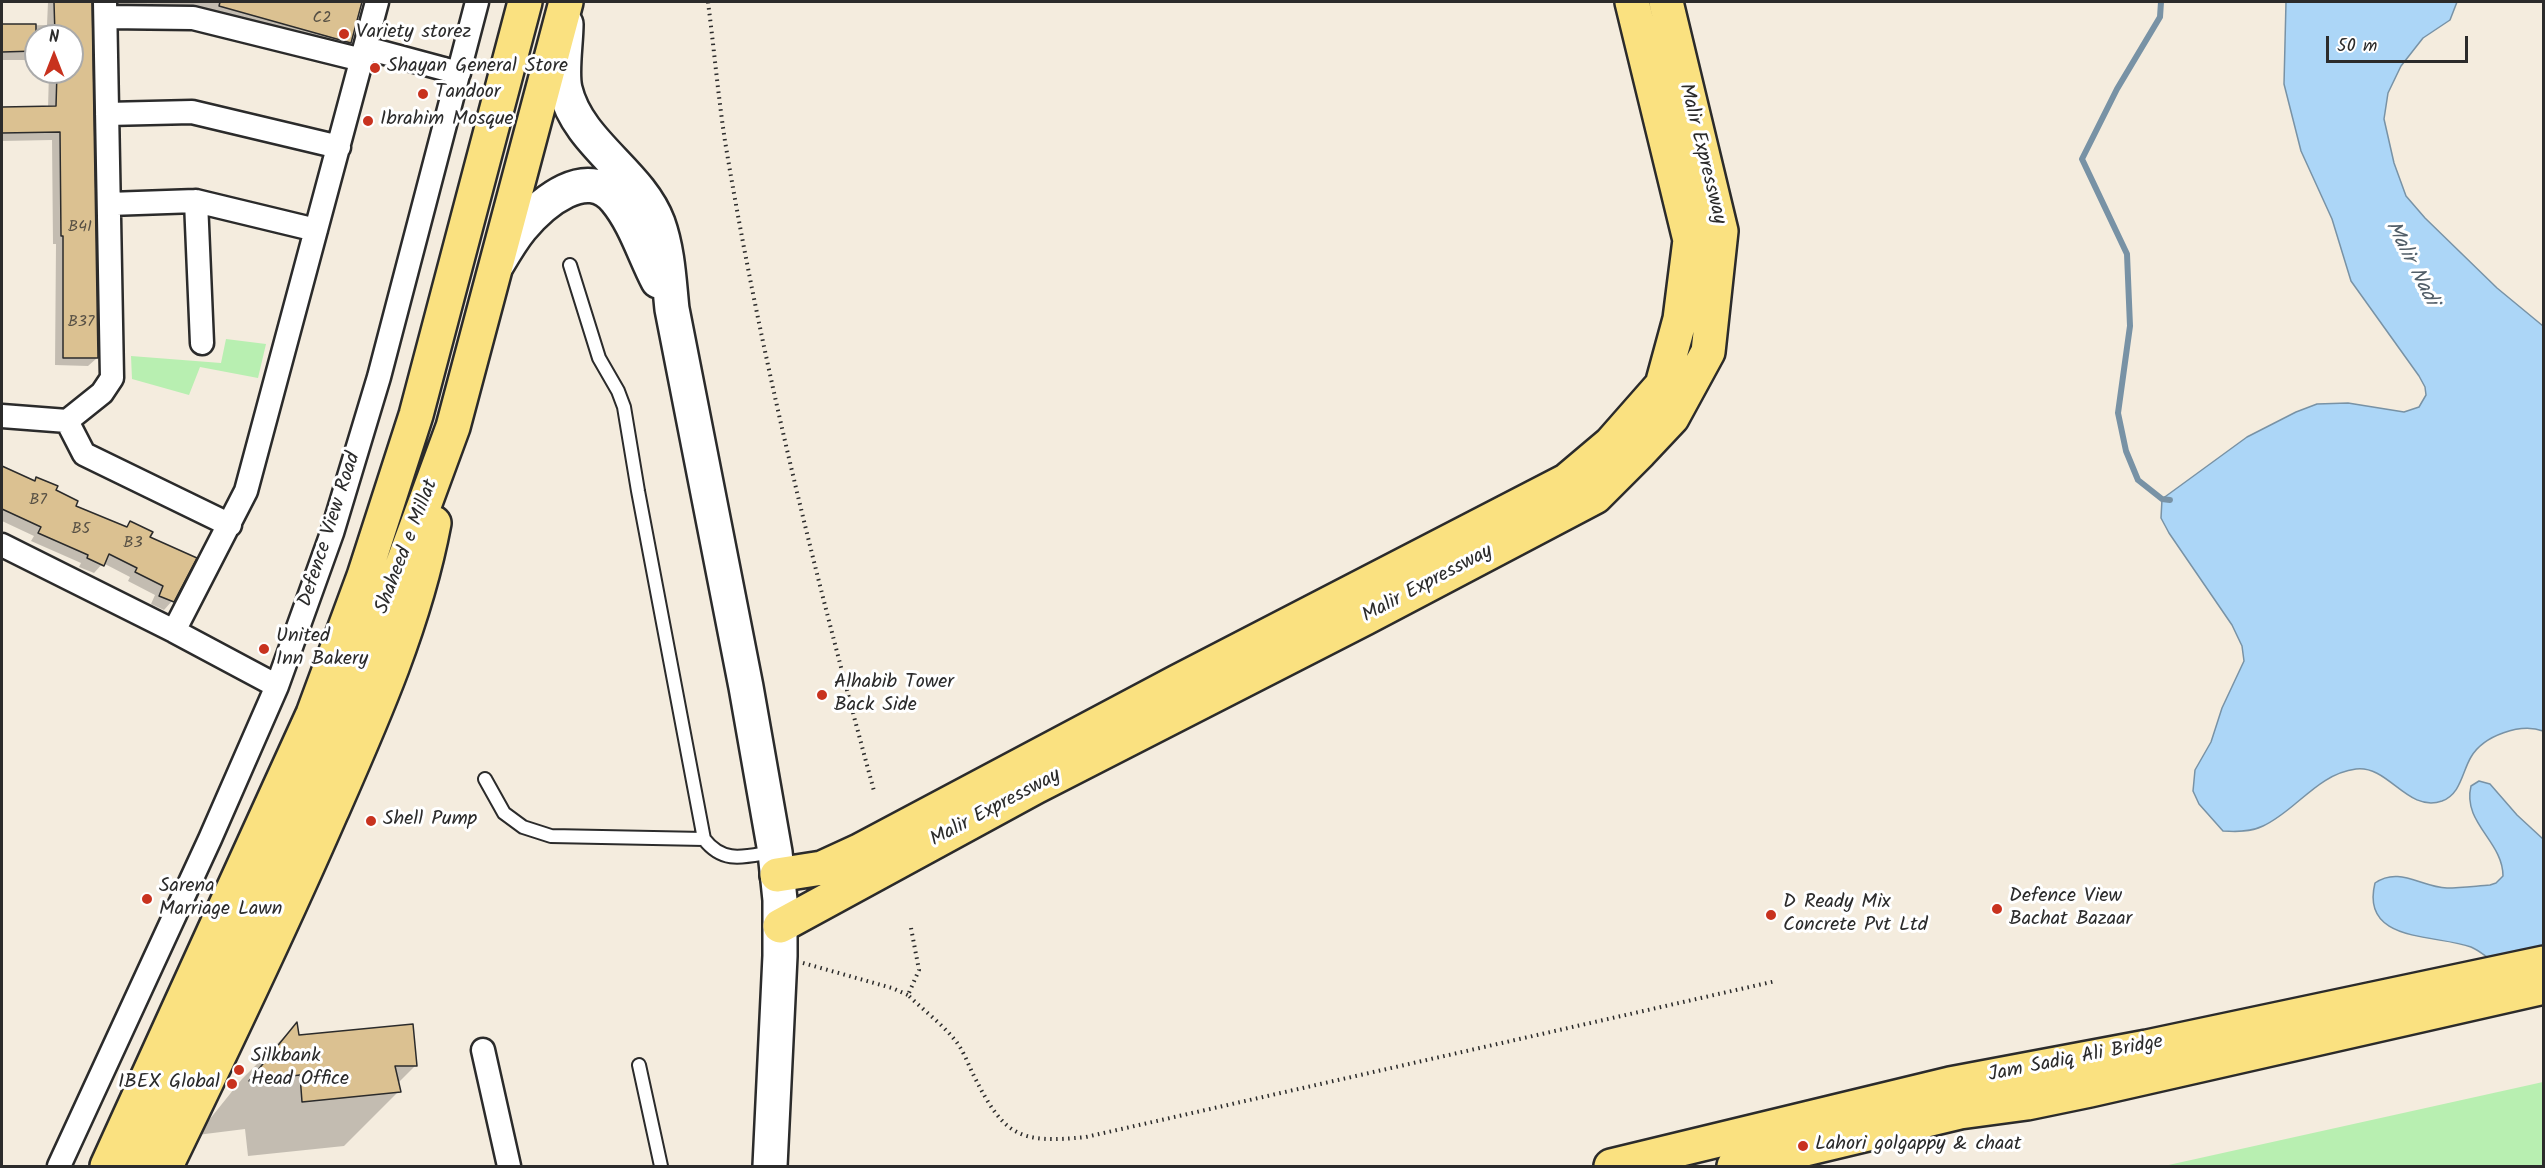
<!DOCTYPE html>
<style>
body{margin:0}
#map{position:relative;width:2545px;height:1168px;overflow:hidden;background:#f4ecde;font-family:Kalam,sans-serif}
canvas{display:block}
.frame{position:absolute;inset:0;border:3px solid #2b2b2b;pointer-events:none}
.north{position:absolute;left:24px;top:24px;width:60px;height:60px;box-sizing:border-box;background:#fff;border:2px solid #aaa;border-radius:50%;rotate:0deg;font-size:16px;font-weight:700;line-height:24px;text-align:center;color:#2b2b2b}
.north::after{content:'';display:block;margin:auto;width:21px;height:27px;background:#c8321e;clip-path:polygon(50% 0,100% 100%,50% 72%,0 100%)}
.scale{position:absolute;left:2326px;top:36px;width:142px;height:27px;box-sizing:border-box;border:3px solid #2b2b2b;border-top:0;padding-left:8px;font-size:18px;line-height:21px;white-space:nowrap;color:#2b2b2b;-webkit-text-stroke:4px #fff;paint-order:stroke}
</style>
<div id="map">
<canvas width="2545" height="1168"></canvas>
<div class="frame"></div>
<div class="north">N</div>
<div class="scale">50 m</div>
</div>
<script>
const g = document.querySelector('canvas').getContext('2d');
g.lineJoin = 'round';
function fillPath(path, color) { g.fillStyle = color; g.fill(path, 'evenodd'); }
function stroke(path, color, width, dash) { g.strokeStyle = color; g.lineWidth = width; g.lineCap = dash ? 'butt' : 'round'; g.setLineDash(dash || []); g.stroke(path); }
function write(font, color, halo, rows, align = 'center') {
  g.font = font + ' Kalam,sans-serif'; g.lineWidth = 6; g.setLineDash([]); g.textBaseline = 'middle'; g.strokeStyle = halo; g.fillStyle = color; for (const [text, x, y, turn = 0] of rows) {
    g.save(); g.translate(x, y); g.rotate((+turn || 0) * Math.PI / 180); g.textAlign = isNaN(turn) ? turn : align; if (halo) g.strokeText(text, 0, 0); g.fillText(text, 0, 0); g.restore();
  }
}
const green = new Path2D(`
 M226 339 266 344 258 378 200 367 189 395 132 379 131 356 221 363Z
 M2543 1082V1166H2164Z`);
const water = new Path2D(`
 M2286 2H2457L2450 20 2423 38 2401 66 2388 93 2384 119 2394 163 2406 196 2425 218 2497 288 2543 326V731C2521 723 2484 735 2471 757 2462 772 2461 794 2442 801 2407 813 2389 765 2356 769 2317 774 2296 811 2263 826 2250 832 2237 832 2223 831L2199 804 2193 791 2195 770 2211 742 2222 708 2244 661 2242 646 2232 625 2169 533 2161 518 2162 499 2247 437 2296 412 2317 404 2348 403 2404 412 2419 407 2426 395 2425 387 2419 376 2351 281 2332 219 2301 151 2284 84Z
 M2479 781 2490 784 2517 815 2543 839V979C2529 975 2512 972 2499 965 2489 960 2481 951 2471 947 2435 934 2360 943 2375 883 2399 866 2421 887 2447 888 2461 888 2476 886 2490 885L2496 883 2503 876C2503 841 2462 823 2471 786Z`);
const shadow = new Path2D(`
 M48 2H90L97 358 88 366 55 365 56 244H53L52 140 2 141V108H48L49 72H72V36H36V60H2V26L47 25Z
 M106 2H360L349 42 341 50 110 8Z
 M2 465V468L34 482 36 479 74 507 125 528 130 523 148 538 172 601 164 610 151 604 155 595 128 581 130 577 103 563 94 573 79 567 81 563 31 541 34 536 2 521Z
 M296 1025 297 1037 415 1066 397 1084 399 1091 344 1146 248 1156 245 1129 197 1135 242 1079Z`);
const stream = new Path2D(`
 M2161 2 2160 17 2117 89 2082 159 2127 254 2130 326 2118 413 2126 451 2138 480 2162 499 2170 500`);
const building = new Path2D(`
 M54 2H92L98 358H63V236H61L60 132 2 133V107L56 106 57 72H72V36H55Z
 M220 2H362L351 43 219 6Z
 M2 24H36V51L2 52Z
 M2 466 35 481 36 477 58 486 56 490 78 501 76 506 127 527 130 521 153 532 150 537 197 558 174 602 159 596 163 586 135 572 137 568 109 554 104 566 87 558 88 555 38 533 41 527 2 509Z
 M297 1022 299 1035 413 1024 417 1066H395L401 1092 302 1102 300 1075 249 1081Z`);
const path = new Path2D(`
 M708 2C714 48 718 95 725 141 761 360 816 577 874 791
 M911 928 919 970 908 995C923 1010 941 1023 954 1039 963 1049 968 1064 974 1076 1004 1136 1019 1144 1086 1137L1776 981
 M803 963 892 988 908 995`);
const lane = new Path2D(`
 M570 265 599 358 618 391 624 407 638 491 704 839C724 865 746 856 773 852
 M485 779 504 813 523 827 551 836 704 839
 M639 1065 661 1166`);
const street = new Path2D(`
 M106 17 193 18 362 60
 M366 48 459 73
 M107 114 192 112 339 147
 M196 201 202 343
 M109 204 196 201 316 230
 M2 416 67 421 102 393 112 378 105 2
 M67 421 84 454 230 525
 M2 545 174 631 277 686
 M174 631 246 491 377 2
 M483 1050 509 1166
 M59 1166 210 839 277 686 332 533 379 377 477 2`);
const secondary = new Path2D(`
 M566 24C566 43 561 72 565 89 578 144 639 172 658 223 668 251 669 281 672 309L746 687 775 852 780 900V956L770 1166
 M498 263C505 251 512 239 521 228 542 203 587 164 616 200 635 223 644 254 658 281`);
const primary = new Path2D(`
 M107 1166 313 714 364 576 416 415 525 2
 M139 1166 340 721 396 582 453 427 566 2
 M166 1166C223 1049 279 932 331 813 372 720 415 624 434 523
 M1611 1166 1950 1084 2147 1047 2544 963
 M1734 1166 1960 1112 2027 1103 2090 1090 2544 987`);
const highway = new Path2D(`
 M777 875 822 868 859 851 1177 682 1566 481 1611 443 1662 385 1680 319 1690 240 1632 2
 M780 926 1037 786 1365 618 1595 497 1640 452 1672 418 1708 352 1721 231 1666 2`);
const markers = [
 [344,34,6,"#c8321e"],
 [375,68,6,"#c8321e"],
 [423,94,6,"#c8321e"],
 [368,121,6,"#c8321e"],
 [264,649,6,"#c8321e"],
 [822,695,6,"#c8321e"],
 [371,821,6,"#c8321e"],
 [147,899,6,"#c8321e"],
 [1997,909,6,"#c8321e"],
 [1771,915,6,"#c8321e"],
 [239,1070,6,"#c8321e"],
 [232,1084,6,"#c8321e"],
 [1803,1146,6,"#c8321e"]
];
const numberNames = [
 ["C2",322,19],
 ["B41",80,228],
 ["B37",81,323],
 ["B7",38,501],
 ["B5",81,530],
 ["B3",133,544]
];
const poiNames = [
 ["Variety storez",356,34],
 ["Shayan General Store",387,68],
 ["Tandoor",435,94],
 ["Ibrahim Mosque",380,121],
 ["United",276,638],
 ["Inn Bakery",276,661],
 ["Alhabib Tower",834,684],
 ["Back Side",834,707],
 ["Shell Pump",383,821],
 ["Sarena",159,888],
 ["Marriage Lawn",159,911],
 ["Defence View",2009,898],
 ["Bachat Bazaar",2009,921],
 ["D Ready Mix",1783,904],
 ["Concrete Pvt Ltd",1783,927],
 ["Silkbank",251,1058],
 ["Head Office",251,1081],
 ["IBEX Global",220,1084,"right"],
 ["Lahori golgappy & chaat",1815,1146]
];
const streetNames = [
 ["Malir Expressway",1701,154,76],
 ["Defence View Road",331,530,-72],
 ["Shaheed e Millat",408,547,-69],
 ["Malir Expressway",1428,585,-28],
 ["Malir Expressway",996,809,-28],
 ["Jam Sadiq Ali Bridge",2076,1060,-11]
];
const waterNames = [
 ["Malir Nadi",2410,264,63]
];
fillPath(green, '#b8efb1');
fillPath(water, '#acd6f7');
stroke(water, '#7892a5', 1.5);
fillPath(shadow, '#0003');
stroke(stream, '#7892a5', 6);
fillPath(building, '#dbc191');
stroke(building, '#2b2b2b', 1.5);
stroke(lane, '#2b2b2b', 16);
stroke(street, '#2b2b2b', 27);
stroke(secondary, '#2b2b2b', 38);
stroke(primary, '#2b2b2b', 38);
stroke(highway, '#2b2b2b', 38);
stroke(path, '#2b2b2b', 4, [1.5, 4.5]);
stroke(lane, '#fff', 12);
stroke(street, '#fff', 22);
stroke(secondary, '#fff', 33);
stroke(primary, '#fae180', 33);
stroke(highway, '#fae180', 33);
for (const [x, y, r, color] of markers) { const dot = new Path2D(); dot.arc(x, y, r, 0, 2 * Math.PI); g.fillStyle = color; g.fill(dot); stroke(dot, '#fff', 2); }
write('16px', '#575044', null, numberNames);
write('20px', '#2b2b2b', '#fff', poiNames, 'left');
write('20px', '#2b2b2b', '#fff', streetNames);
write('italic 21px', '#525e68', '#fff', waterNames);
</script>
